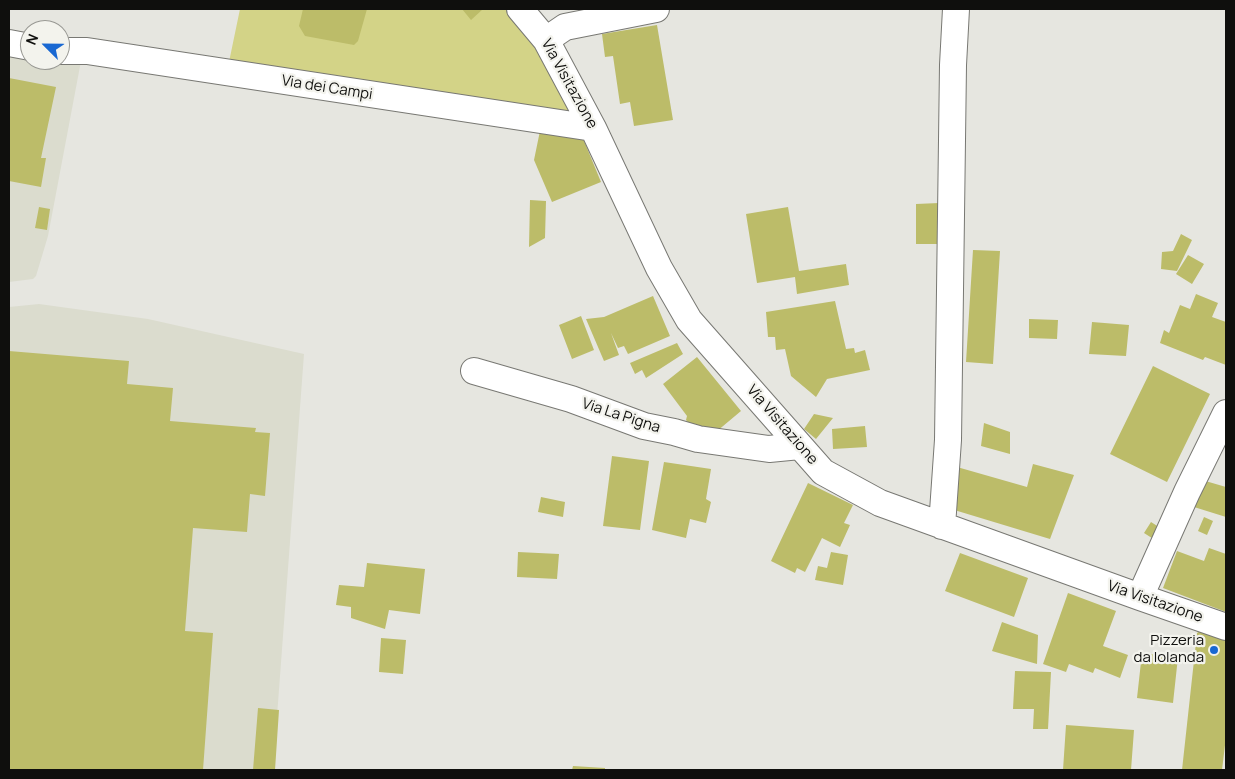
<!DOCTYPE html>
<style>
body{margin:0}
#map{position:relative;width:1235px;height:779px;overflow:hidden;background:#e6e6e0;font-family:Manrope,sans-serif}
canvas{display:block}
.frame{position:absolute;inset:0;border:10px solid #0f0f0d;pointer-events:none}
.north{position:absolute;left:20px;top:20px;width:50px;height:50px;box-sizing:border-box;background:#f3f3ed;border:1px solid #989893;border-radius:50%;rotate:293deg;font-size:14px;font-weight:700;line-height:20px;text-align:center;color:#0f0f0d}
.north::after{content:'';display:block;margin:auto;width:18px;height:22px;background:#1968d2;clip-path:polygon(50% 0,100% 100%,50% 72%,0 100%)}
</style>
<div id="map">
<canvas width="1235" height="779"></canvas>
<div class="frame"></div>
<div class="north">N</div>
</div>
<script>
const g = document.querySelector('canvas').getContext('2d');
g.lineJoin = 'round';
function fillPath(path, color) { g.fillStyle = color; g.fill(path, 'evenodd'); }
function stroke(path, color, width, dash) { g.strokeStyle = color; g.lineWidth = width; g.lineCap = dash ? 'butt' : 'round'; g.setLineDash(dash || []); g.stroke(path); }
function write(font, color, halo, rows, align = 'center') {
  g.font = font + ' Manrope,sans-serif'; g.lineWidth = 4.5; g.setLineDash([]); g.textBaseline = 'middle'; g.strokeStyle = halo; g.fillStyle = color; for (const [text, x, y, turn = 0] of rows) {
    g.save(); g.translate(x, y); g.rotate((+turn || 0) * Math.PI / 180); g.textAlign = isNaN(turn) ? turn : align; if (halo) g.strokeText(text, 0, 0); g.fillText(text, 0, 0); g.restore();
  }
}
const built = new Path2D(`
 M9 51 30 54V60L81 61 48 236 36 276 33 279 9 282Z
 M39 304 148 319 304 354 273 770H9V307Z`);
const green = new Path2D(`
 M240 9H510L534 41 572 115 345 81 341 76 229 62Z`);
const building = new Path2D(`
 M303 9H367L358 41 354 45 305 36 299 26Z
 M462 9H483L471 20Z
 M657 25 673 120 634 126 630 102 620 104 613 56 605 57 602 34Z
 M9 78 56 87 41 158H46L41 187 9 181Z
 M541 126 580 131 601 182 552 202 534 160Z
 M530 200 546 201 545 238 529 247Z
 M939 203V244H916V204Z
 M39 207 50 209 47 230 35 228Z
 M788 207 799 271 846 264 849 285 797 294 795 277 757 283 746 214Z
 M1181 234 1192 240 1177 271 1161 269 1162 252 1173 251Z
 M973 250 1000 251 993 364 966 362Z
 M1188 255 1204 264 1192 284 1176 274Z
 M1196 294 1218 303 1212 317 1226 322V365L1205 357 1203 360 1160 343 1164 330 1169 333 1180 305 1190 309Z
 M653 296 670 336 628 354 624 346 618 348 611 333 619 355 604 361 586 319 604 317Z
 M835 301 846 349 854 348 855 353 865 350 870 370 827 379 816 397 791 376 785 349 776 350 775 337H768L766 312Z
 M581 316 594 350 572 359 559 325Z
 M1029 319 1058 320 1057 339 1029 338Z
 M1092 322 1129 325 1126 356 1089 354Z
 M677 343 683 354 646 378 642 370 635 374 630 363Z
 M9 351 129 361 127 384 173 388 170 421 256 428 255 432 270 433 265 496 250 494 247 532 193 528 185 631 213 633 203 770H9Z
 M697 357 741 411 704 442 686 420 687 416 663 384Z
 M1153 366 1210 394 1167 482 1110 454Z
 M814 414 833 418 816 439 804 429Z
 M984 423 1010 432V454L981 446Z
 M865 426 867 447 833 449 832 429Z
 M612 456 649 461 640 530 603 526Z
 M664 462 711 469 706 499 711 502 706 523 690 519 686 538 652 530Z
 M1033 464 1074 475 1050 539 951 509 957 467 1027 487Z
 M1202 480 1226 487V517L1194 507Z
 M808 483 853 505 844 523 850 525 840 547 822 538 805 572 797 568 795 573 771 561Z
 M541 497 565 502 563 517 538 512Z
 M1204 517 1213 521 1207 535 1198 531Z
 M1151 522 1162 529 1155 540 1144 533Z
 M1209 548 1226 554V612L1163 588 1177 551 1204 561Z
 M518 552 559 554 557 579 517 577Z
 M831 552 848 555 843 585 815 580 818 566 827 568Z
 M960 553 1028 578 1014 617 945 591Z
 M367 563 425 569 420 614 389 610 385 629 351 618V607L336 605 339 585 364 587Z
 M1068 593 1116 611 1103 646 1128 655 1120 678 1095 668 1093 673 1069 664 1066 672 1043 664Z
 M1002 622 1038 635 1037 664 992 651Z
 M1203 629 1226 636V737L1222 770H1182L1197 633Z
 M381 638 406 640 403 674 379 672Z
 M1142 653 1178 657 1173 703 1137 698Z
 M1015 671 1051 672 1048 729H1033L1034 709H1013Z
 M258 708 279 710 275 770H253Z
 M1066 725 1134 730 1131 770H1063Z
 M573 766 605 768V770H572Z`);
const minor = new Path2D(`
 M520 9 546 40 593 128 659 268 689 320 823 472 880 503 1140 597 1226 627
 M546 40 565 27 656 9
 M9 43 30 47
 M60 51H87L593 128
 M474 371 571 399 644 426 674 432 698 439 769 449 800 446
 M942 526 948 440 953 65 956 9
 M1140 597 1187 492 1226 413`);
const markers = [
 [1214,650,5,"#1968d2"]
];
const streetNames = [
 ["Via Visitazione",569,84,61],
 ["Via dei Campi",327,88,9],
 ["Via La Pigna",621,416,18],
 ["Via Visitazione",782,425,49],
 ["Via Visitazione",1155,602,19]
];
const poiNames = [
 ["Pizzeria",1204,641],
 ["da Iolanda",1204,658]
];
fillPath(built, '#dbdcce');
fillPath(green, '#d3d387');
fillPath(building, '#bcbc69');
stroke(minor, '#787873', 28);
stroke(minor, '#fff', 26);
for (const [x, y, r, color] of markers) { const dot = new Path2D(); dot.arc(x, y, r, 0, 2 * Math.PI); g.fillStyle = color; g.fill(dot); stroke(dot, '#f3f3ed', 2); }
write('15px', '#0f0f0d', '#f3f3ed', streetNames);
write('15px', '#0f0f0d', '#f3f3ed', poiNames, 'right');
</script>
